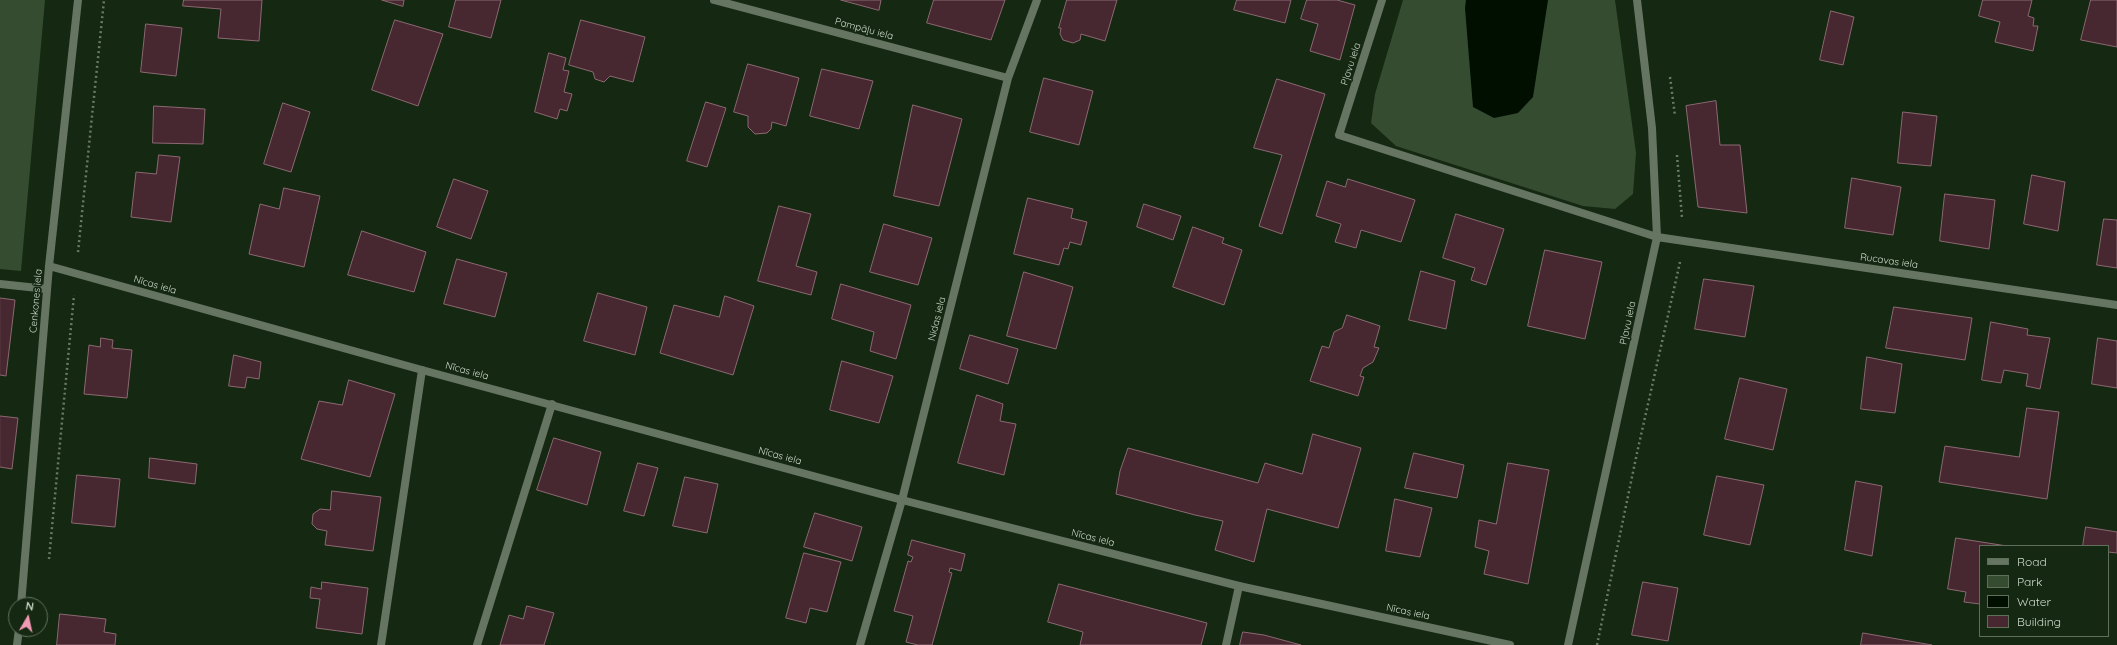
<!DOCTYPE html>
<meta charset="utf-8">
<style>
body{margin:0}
#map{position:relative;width:2117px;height:645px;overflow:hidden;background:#152811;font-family:Quicksand,sans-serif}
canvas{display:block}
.legend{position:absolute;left:1979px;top:545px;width:130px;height:92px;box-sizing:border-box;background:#152811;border:1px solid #5f6f5b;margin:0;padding:5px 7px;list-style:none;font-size:12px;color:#cdd9ca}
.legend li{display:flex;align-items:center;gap:8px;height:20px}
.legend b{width:20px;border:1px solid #5f6f5b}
.north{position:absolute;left:8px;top:597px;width:40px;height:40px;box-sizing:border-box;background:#152811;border:1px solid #5f6f5b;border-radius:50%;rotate:9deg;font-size:11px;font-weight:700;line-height:16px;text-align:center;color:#cdd9ca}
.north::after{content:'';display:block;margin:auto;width:14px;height:18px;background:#f19ab3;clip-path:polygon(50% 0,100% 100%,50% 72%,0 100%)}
</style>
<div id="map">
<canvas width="2117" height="645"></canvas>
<ul class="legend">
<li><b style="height:5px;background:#657562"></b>Road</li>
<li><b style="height:11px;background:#354c30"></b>Park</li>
<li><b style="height:11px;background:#000f00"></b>Water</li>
<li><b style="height:11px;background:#472831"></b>Building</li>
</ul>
<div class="north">N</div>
</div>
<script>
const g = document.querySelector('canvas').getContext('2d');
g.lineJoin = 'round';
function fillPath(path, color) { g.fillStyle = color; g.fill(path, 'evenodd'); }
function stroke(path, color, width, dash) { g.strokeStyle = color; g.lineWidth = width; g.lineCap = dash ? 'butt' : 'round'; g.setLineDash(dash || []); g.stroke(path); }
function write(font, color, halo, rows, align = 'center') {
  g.font = font + ' Quicksand,sans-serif'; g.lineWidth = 3.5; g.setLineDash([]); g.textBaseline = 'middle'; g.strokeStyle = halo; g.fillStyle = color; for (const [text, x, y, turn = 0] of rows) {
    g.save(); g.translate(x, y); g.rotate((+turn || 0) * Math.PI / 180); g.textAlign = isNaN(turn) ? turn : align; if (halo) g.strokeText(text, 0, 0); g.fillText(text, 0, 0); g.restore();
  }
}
const green = new Path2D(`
 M0 0H45L21 271 0 269Z
 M1403 0H1615L1636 153 1633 194 1615 209 1583 206 1396 146 1371 123 1375 94Z`);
const water = new Path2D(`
 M1466 0H1548L1533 97 1518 113 1494 118 1473 107 1465 8Z`);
const building = new Path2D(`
 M184 0H262L259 41 218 38 221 9 183 6Z
 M382 0H404L403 6Z
 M456 0H501L491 38 449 27Z
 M841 0H881L879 10Z
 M934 0H1005L991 40 927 23Z
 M1067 0H1117L1105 41 1081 34 1080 40 1073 43 1063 40 1060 34 1061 28H1059Z
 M1237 0H1291L1285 23 1234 10Z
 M1307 0H1337L1355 5 1340 60 1310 51 1318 24 1301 19Z
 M1983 0H2032L2028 16 2034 18 2033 26H2038L2033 51 1995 42 2000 22 1979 16Z
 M2091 0H2117V47L2081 40Z
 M1831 11 1854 17 1843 65 1820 60Z
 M395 20 443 34 418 106 372 90Z
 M581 20 645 37 633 82 610 76 604 82 595 79 593 72 569 65Z
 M146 24 182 28 176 76 141 72Z
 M549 53 566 58 563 70 569 71 564 92 572 94 567 111 560 109 557 119 535 112Z
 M748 64 799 78 786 126 772 122 771 129 767 133 755 134 748 127V116L734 112Z
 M822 69 873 81 859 129 810 116Z
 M1044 78 1093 91 1079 145 1030 132Z
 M1277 79 1325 94 1282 234 1259 226 1282 155 1254 148Z
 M1716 101 1720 145H1740L1747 213 1698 207 1686 106Z
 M706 102 726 108 707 167 687 161Z
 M283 103 310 112 291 172 264 164Z
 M913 105 962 119 939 206 894 196Z
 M154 106 205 109 203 144 153 143Z
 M1903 112 1937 116 1931 166 1898 163Z
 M159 155 180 157 171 222 131 217 136 172 156 174Z
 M2032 175 2065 182 2058 231 2024 224Z
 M1852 178 1901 187 1893 235 1845 228Z
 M454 179 488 191 471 239 437 227Z
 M1348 179 1415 200 1401 242 1361 230 1356 248 1335 242 1341 224 1316 216 1327 181 1345 187Z
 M284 188 320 196 304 267 249 254 260 204 279 209Z
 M1945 194 1995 200 1989 249 1940 241Z
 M1028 198 1073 209 1071 218 1087 222 1081 245 1070 242 1068 249 1064 248 1059 265 1014 254Z
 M1144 204 1181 216 1173 240 1137 227Z
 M779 206 811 214 796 266 817 272 811 295 758 281Z
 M1456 214 1504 229 1486 285 1471 280 1475 268 1443 258Z
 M2104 219 2117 220V268L2097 265Z
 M884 224 932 238 918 285 870 272Z
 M1193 227 1224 238 1222 243 1242 250 1224 305 1173 287Z
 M362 231 426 252 414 292 348 275Z
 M1545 250 1602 262 1585 339 1528 326Z
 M457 259 507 273 495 317 444 304Z
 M1421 271 1455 281 1446 329 1409 320Z
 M1024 272 1073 287 1056 349 1007 336Z
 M1704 279 1754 286 1745 337 1695 329Z
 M841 284 911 305 896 359 870 351 874 332 832 319Z
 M598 293 647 307 635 355 584 341Z
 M725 296 754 306 733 375 660 353 674 305 719 317Z
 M0 298 15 300 6 376 0 375Z
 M1894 307 1972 318 1965 360 1886 348Z
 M1347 315 1380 326 1374 347 1379 348 1373 362 1363 368 1360 376 1364 377 1358 396 1310 381 1322 346 1329 348 1334 332 1342 328Z
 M1991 322 2028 329 2027 335 2050 338 2040 389 2026 386 2028 374 2004 370 2001 383 1982 380Z
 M970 335 1018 349 1008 384 960 369Z
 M101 338 113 340 112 348 132 350 127 398 84 394 89 345 100 347Z
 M2098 338 2117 341V388L2092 384Z
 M234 355 261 362 259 379 247 377 245 388 229 386Z
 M1867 357 1902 364 1895 413 1861 409Z
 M842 361 893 376 879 423 830 410Z
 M1740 378 1787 389 1773 450 1725 439Z
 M349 380 395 394 370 477 301 459 319 401 342 405Z
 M977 395 1003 404 1000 421 1016 424 1004 475 958 463Z
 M2027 408 2059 412 2047 499 1939 482 1945 446 2019 457Z
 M0 416 18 418 12 469 0 467Z
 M1313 434 1361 448 1338 528 1267 509 1254 562 1215 550 1223 521 1195 515 1116 494 1120 471 1128 448 1258 483 1265 463 1302 474Z
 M554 438 601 452 587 505 537 490Z
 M1414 453 1464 465 1457 498 1405 488Z
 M150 458 197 464 195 484 149 478Z
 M638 463 658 468 644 516 624 511Z
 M1508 463 1549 470 1528 584 1484 574 1489 551 1475 547 1479 520 1496 524Z
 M77 475 120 479 115 527 72 523Z
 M1717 476 1764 485 1750 545 1704 535Z
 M685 477 718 484 707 533 673 526Z
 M1856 481 1882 486 1872 556 1845 550Z
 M332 491 381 497 373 551 325 545 327 531 317 529 312 524 313 514 320 509 330 510Z
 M1395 499 1432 508 1420 557 1386 551Z
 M815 513 862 527 852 561 804 547Z
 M2086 527 2117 532V553L2108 552V546H2083Z
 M1956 538 2007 546H1980V604L1964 602 1966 592 1948 589Z
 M912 540 965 554 961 571 950 568 949 572 952 573 932 645H918L906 642 913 616 894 611 908 561 911 562 913 557 908 555Z
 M804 553 841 562 827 612 810 608 806 623 786 618Z
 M322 582 368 588 362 634 316 628 320 599 310 598 311 587 321 589Z
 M1643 582 1678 588 1668 641 1632 635Z
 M1059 584 1207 623 1201 645H1080L1083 632 1048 622Z
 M527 606 554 613 544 645H500L509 615 523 619Z
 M60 614 106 619 104 632 116 634 115 645H57Z
 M1243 632 1264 635 1301 645H1240Z
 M1863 633 1932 645H1861Z`);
const path = new Path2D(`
 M1670 77 1675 116
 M1677 155 1682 218
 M78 252 104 0
 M49 559 74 295
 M43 627 44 610
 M1597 645 1637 453 1680 262`);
const service = new Path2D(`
 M0 284 47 289
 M381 645 422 370
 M477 645 552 404
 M1226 645 1239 586`);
const minor = new Path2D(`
 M714 0 1008 78
 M1382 0 1339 135 1657 237 2117 305
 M49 266 422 370 902 500 1239 586 1510 645
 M21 605 49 266 78 0
 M17 645 19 629
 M860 645 902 500 1008 78 1037 0
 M1568 645 1657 237 1652 128 1637 0`);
const streetNames = [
 ["Pampāļu iela",864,29,15],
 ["Pļavu iela",1351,64,-72],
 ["Rucavas iela",1889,261,8],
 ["Nīcas iela",155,285,16],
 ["Cenkones iela",36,301,-85],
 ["Nidas iela",937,319,-76],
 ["Pļavu iela",1628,323,-78],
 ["Nīcas iela",467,371,15],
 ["Nīcas iela",780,456,15],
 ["Nīcas iela",1093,538,14],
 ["Nīcas iela",1408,612,12]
];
fillPath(green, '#354c30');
fillPath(water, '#000f00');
fillPath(building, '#472831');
stroke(building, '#8c6872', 1);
stroke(path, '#6b7a67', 2.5, [2, 3]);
stroke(service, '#657562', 8);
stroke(minor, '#657562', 8);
write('10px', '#cdd9ca', '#152811', streetNames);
</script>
